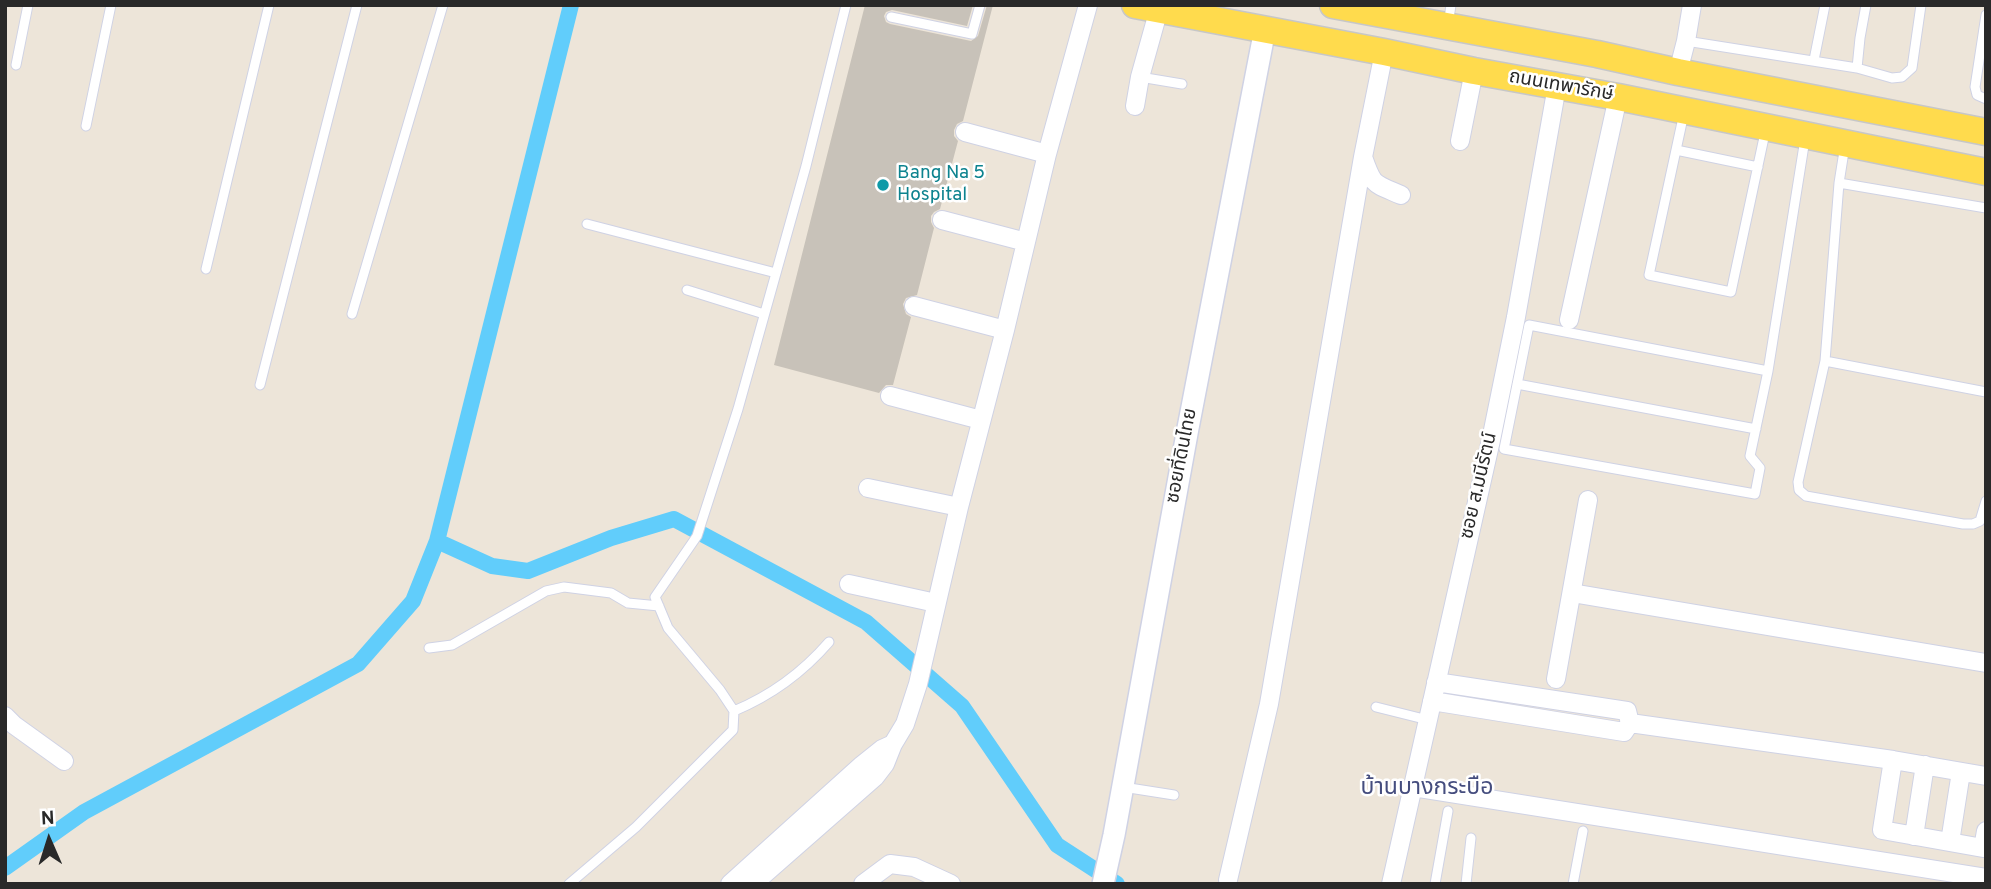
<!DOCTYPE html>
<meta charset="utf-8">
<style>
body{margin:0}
#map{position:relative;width:1991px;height:889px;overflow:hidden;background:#ede5d9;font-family:Overpass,sans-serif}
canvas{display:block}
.frame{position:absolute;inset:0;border:7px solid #292929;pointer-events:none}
.north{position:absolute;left:14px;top:805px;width:70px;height:70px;-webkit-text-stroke:5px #fff;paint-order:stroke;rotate:357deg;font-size:19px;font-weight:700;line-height:28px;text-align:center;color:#292929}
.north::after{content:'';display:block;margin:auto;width:24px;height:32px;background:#292929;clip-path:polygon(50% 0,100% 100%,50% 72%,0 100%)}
</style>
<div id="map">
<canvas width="1991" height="889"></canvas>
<div class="frame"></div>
<div class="north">N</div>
</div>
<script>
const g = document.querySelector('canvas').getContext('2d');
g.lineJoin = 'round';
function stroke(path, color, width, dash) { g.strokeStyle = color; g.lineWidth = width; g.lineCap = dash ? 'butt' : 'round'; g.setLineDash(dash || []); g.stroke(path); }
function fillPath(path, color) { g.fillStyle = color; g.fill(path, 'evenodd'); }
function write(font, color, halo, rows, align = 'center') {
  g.font = font + ' Overpass,"Noto Sans Thai",sans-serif'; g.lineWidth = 5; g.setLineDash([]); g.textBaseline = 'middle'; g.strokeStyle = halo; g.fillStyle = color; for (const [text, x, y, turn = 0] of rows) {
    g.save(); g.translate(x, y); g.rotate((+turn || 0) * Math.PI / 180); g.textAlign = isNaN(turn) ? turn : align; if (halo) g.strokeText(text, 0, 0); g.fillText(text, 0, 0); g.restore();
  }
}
const canal = new Path2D(`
 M437 541 492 566 528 571 611 538 674 519 866 622 962 706 1057 845 1117 884
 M5 868 84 812 358 664 413 601 437 541 571 5`);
const building = new Path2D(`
 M865 5H973L967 26 892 10 886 12 884 16 886 22 890 24 971 41 978 36 987 5H993L963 121 957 124 954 130V136L958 141 940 209 934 212 931 216V222L934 228 917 295 906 298 903 304 906 314 911 317 893 385H886L879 393 774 365Z`);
const service = new Path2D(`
 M1986 15 1975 87 1977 95 1986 99
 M891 17 972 34 980 5
 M1448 25 1451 5
 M1686 41 1857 68 1860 38 1866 5
 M1814 60 1825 5
 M16 65 28 5
 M1857 68 1892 78 1902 77 1912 68 1921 5
 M1140 77 1182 84
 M1684 113 1649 275 1731 292 1766 128
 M86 126 111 5
 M1845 145 1839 183 1825 361 1986 392
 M1676 150 1758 167
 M1839 183 1986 208
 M587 224 776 273
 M206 269 269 5
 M687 290 764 314
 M352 314 443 5
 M1825 361 1798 482 1799 490 1806 496 1963 524H1973L1980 521 1986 501
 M1768 371 1529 325 1504 449 1755 494 1760 468 1750 456 1768 371 1805 139
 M1517 384 1756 429
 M260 385 357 5
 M429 648 452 645 546 591 564 587 611 593 628 603 659 606
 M1376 707 1428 720
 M734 711C770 696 803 672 829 642
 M1123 787 1174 795
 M569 884 636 827 733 730 734 711 720 690 668 628 655 597 697 536 738 409 806 166 846 5
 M1435 884 1448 811
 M1466 884 1471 838
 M1573 884 1583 831`);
const minor = new Path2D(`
 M1678 72 1686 41 1692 5
 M1135 106 1140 77 1159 9
 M965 132 1047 154
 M1460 141 1474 71
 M1363 157C1373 186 1373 183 1401 195
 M942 220 1026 242
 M914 306 1005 330
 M1569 320 1618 97
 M890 396 981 420
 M868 488 959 507
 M849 584 936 603
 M1572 593 1986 663
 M1556 679 1588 500
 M1432 701 1624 732 1630 723 1627 711 1436 682
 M5 716 14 725 64 761
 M1630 723 1893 760 1986 776
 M1893 760 1882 830 1983 848 1986 831
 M1413 787 1986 878
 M1914 836 1925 765
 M1950 842 1961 772
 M1228 880 1269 704 1363 157 1384 52
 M730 884 862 765 882 749 893 744
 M753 884 875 777 885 764 893 744 905 724 918 684 959 507 1005 330 1047 154 1088 5
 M863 884 890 864 914 867 951 884
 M1391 884 1491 440 1516 317 1557 86`);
const tertiary = new Path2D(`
 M1103 884 1114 835 1188 428 1265 29`);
const primary = new Path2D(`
 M1135 5 1384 52 1474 71 1618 97 1986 172
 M1333 5 1597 54 1678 72 1986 132`);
const markers = [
 [883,185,7,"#0f9aa8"]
];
const streetNames = [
 ["ถนนเทพารักษ์",1561,87,10],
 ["ซอยที่ดินไทย",1183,456,-79],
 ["ซอย ส.มนีรัตน์",1480,486,-77]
];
const cultureNames = [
 ["Bang Na 5",897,174],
 ["Hospital",897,196]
];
const quarterNames = [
 ["บ้านบางกระบือ",1427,789]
];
stroke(canal, '#61cdfb', 16);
fillPath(building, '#c8c2b9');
stroke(service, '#cfd2e4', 11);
stroke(minor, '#cfd2e4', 20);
stroke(tertiary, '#cfd2e4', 24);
stroke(primary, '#c7c7c7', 29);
stroke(service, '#fff', 9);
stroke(minor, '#fff', 18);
stroke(tertiary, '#fff', 21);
stroke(primary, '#ffdb4d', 26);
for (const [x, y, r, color] of markers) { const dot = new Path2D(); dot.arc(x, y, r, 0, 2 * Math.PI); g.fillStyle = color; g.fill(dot); stroke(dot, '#fff', 2.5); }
write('19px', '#292929', '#fff', streetNames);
write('19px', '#0d838f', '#fff', cultureNames, 'left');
write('23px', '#454d7e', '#fff', quarterNames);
</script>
